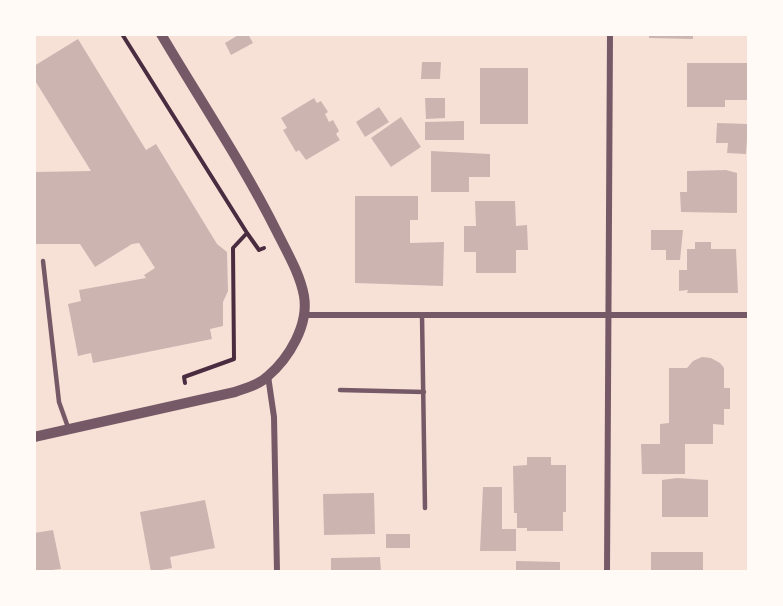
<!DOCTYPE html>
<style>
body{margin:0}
#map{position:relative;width:783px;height:606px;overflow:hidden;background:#f7e1d7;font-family:Ubuntu,sans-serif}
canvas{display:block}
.frame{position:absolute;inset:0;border:36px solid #fffaf5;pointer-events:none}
</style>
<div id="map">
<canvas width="783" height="606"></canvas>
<div class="frame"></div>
</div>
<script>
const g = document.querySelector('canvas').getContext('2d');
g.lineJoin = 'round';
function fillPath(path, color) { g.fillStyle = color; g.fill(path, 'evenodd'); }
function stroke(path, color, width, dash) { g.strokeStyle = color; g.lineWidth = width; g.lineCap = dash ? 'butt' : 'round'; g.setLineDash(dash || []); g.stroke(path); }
const building = new Path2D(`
 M240 34H248L253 43 231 55 225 43Z
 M649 34H693V39L649 38Z
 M78 39 146 150 156 144 217 244 227 252 228 291 223 302V326L210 329 212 339 93 363 91 353 78 356 68 304 81 301 79 290 146 278 144 275 155 268 139 243 132 244 95 267 80 244H34V172L91 171 34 79V66Z
 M422 62H441L440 79H421Z
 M687 63H748V100H725V107H687Z
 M480 68H528V124H480Z
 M314 98 317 103 321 101 328 112 325 114 329 122 333 120 339 131 336 134 340 140 306 160 299 150 296 152 283 130 287 128 281 118Z
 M425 98H445V118L426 119Z
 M379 107 389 122 365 137 356 122Z
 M401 117 421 147 391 167 371 138Z
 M464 121V140H425V122Z
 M717 123 748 124 746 154 727 153 728 143H716Z
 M431 151 490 154V177H469V192H431Z
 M726 170 737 173V213L681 212 680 192H687V171Z
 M355 196H418V220H410V243L444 242 443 286 355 283Z
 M475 201H515L516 226 527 225 528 250H516V273H476V252H464V226H476Z
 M651 230H683L680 260H666V250H651Z
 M695 242H711V249H736L738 293H687L688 290 679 291V270H687V249H695Z
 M702 357 711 358 720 363 724 368V388H730V409H724V425L713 424V444H685V474H642L641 444H660V424L669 423V368H687L693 361Z
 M527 457H551V465H566V512H563V531H527V528H517V513H514L513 466 527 465Z
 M677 478 708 480V517H662V480Z
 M483 487H502V529H516V551H480Z
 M374 493 375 534 324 535 323 494Z
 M205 500 215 548 170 557 172 568 151 572 140 512Z
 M53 530 61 569 34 572V533Z
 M386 534H410V548H386Z
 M651 552H703V572H651Z
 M380 557 381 572H331V558Z
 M516 561 560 562V572H516Z`);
const path = new Path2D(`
 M122 34 247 233
 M185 383 184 377 234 359 233 248 247 233 259 250 264 248`);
const service = new Path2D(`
 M43 261 59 402 69 430
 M422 315 425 508
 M340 390 424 392`);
const minor = new Path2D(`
 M304 315H748
 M268 376 274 417 277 572
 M607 572 610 34`);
const tertiary = new Path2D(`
 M34 437 235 392C246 388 259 385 268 376 289 358 309 325 304 296 300 274 287 252 277 232 243 164 200 100 161 34`);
fillPath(building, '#ccb4b1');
stroke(path, '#4a2c40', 4);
stroke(service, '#755966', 4.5);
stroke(minor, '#755966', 6);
stroke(tertiary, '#755966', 10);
</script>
